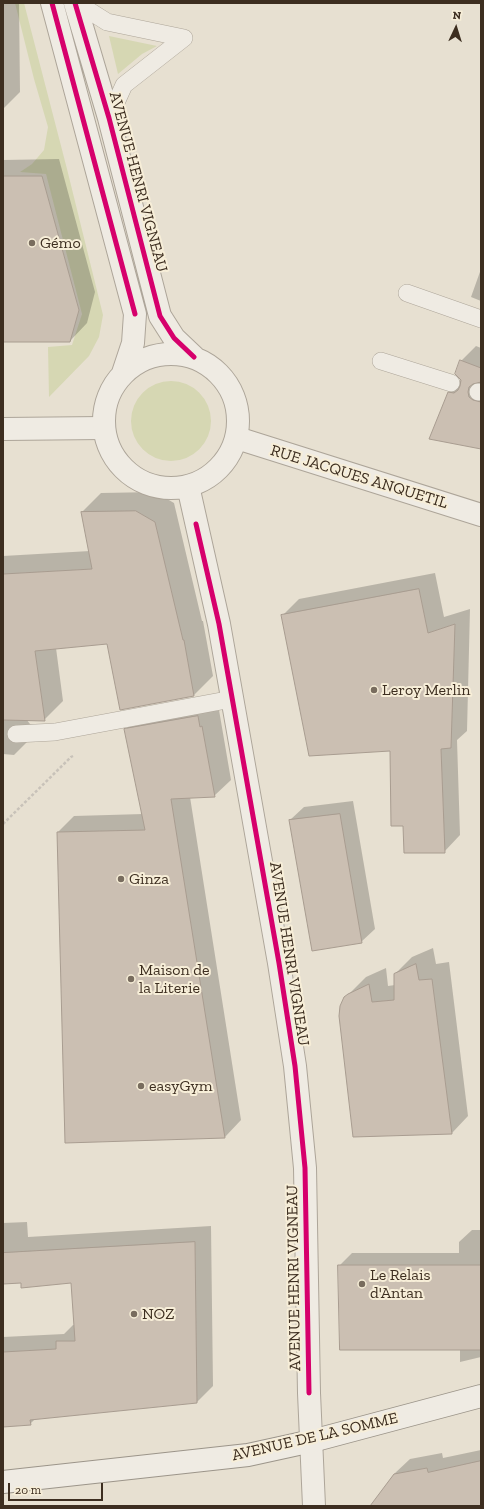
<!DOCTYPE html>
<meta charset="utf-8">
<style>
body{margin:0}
#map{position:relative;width:484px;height:1509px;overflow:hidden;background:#e7e0d1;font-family:"Zilla Slab",serif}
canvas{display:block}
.frame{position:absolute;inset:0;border:4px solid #3d2e20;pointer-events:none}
.north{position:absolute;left:436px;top:8px;width:40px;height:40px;-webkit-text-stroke:3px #f7eed8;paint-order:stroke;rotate:4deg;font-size:11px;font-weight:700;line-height:16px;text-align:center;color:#3d2e20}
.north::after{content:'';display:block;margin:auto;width:14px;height:18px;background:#3d2e20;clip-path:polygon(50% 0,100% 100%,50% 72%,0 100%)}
.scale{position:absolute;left:8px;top:1483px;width:95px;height:18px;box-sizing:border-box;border:2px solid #3d2e20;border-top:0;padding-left:5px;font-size:12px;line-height:14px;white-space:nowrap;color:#3d2e20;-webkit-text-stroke:3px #f7eed8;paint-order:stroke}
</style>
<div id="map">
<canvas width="484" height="1509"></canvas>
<div class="frame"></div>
<div class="north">N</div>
<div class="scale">20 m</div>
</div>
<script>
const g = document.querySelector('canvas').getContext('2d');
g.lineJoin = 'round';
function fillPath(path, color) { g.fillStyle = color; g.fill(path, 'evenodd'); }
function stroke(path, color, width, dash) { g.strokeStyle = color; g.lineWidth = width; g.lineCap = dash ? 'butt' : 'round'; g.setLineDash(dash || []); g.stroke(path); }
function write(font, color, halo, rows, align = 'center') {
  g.font = font + ' "Zilla Slab",serif'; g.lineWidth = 4; g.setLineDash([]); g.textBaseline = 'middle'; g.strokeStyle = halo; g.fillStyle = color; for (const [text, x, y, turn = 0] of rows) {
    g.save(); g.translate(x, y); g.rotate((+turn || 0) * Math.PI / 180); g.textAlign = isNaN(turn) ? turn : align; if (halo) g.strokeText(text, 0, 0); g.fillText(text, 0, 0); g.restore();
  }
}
const green = new Path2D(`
 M15 3H24L67 169 103 315 99 337 89 356 49 397 48 347 72 345 82 314 46 174 20 172 32 164 44 150 48 127 34 79Z
 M109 36 157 46 142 54 118 74Z
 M131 421a40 40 0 1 1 80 0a40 40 0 1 1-80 0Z`);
const shadow = new Path2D(`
 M3 3H19L20 92 3 109Z
 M59 159 95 292 87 323 70 341H3V160Z
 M481 269V301L471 297Z
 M476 346 481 348V448L448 393 461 380V361Z
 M155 492 174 503 202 621H203L213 676 194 695 121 709 108 643 56 648 63 701 44 720 26 719 30 724 34 725 33 736 14 755 3 754V556L90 551 82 512 101 493Z
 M435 573 444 617 470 609 467 731 457 740 460 835 444 852 404 825 391 750 283 615 299 599Z
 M214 700 216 711 219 710 231 780 214 796 190 797 241 1120 225 1137 66 1142 58 832 74 816 143 814 125 730 142 713Z
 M353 801 375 929 361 942 290 820 304 807Z
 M433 948 436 964 449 962 468 1116 452 1133 345 998 366 977 386 968 388 986 395 985V974L412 957Z
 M27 1222 28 1237 211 1226 213 1386 197 1402 36 1418 30 1424 3 1426V1337L64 1334 73 1325H75L72 1282 3 1283V1223Z
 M472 1230H481V1357L460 1362V1349L339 1266 352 1253H459V1242Z
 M481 1450V1506H372L394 1474 410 1459 442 1453 443 1458Z`);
const building = new Path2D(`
 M3 176H42L79 310 70 342H3Z
 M460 360 481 368V382L473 384 469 387 468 392 469 397 473 400 481 402V449L429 439 448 392 454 393 458 390 460 386 461 380 455 374Z
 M136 511 155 522 183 640H184L194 696 120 710 107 644 35 651 45 721 3 720V574L92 569 81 512Z
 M419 589 428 633 455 624 451 748 441 749 445 853H404L403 826H391L390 751 309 756 281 615Z
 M198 716 200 727 202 726 215 797 171 799 225 1138 65 1143 57 832 145 830 124 729Z
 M340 814 362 943 312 951 289 820Z
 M416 964 419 980 432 979 452 1134 353 1137 339 1016 340 1006 344 997 348 994 369 984 372 1002 394 1000V974Z
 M195 1242 197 1403 30 1420 31 1425 3 1427V1352L56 1349V1341H75L71 1283 21 1288V1283L3 1284V1253Z
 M338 1265H481V1350H340Z
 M481 1461V1506H370L394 1474 427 1468 428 1472Z`);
const path = new Path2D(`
 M3 824 71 757 73 756`);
const service = new Path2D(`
 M77 3 107 22 184 38 124 85 109 118
 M407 293 481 319
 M381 361 451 383
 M478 392H481
 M16 734 55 732 232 699`);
const minor = new Path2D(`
 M3 429 103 428
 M237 438 481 515`);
const tertiary = new Path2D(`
 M52 3 135 314 133 343 123 373
 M75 3 109 118 160 316 174 338 194 357
 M104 421a67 67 0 1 1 134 0a67 67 0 1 1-134 0Z
 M188 486 219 624 279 963 295 1066 305 1168 309 1393 314 1506`);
const secondary = new Path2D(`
 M3 1482 248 1455 312 1441 481 1396`);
const cycleway = new Path2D(`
 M52 3 135 314
 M75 3 109 118 160 316 174 338 194 357
 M196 524 219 624 279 963 295 1066 305 1168 309 1393`);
const markers = [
 [32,243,4,"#786c5e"],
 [374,690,4,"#786c5e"],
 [121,879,4,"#786c5e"],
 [131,979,4,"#786c5e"],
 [141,1086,4,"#786c5e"],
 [362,1284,4,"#786c5e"],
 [134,1314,4,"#786c5e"]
];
const streetNames = [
 ["AVENUE HENRI VIGNEAU",138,182,75],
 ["RUE JACQUES ANQUETIL",359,477,17],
 ["AVENUE HENRI VIGNEAU",289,954,81],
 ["AVENUE HENRI VIGNEAU",294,1278,-91],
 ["AVENUE DE LA SOMME",315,1437,-13]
];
const poiNames = [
 ["Gémo",40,243],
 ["Leroy Merlin",382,690],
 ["Ginza",129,879],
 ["Maison de",139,970],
 ["la Literie",139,988],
 ["easyGym",149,1086],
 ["Le Relais",370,1275],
 ["d'Antan",370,1293],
 ["NOZ",142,1314]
];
fillPath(green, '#d6d7b3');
fillPath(shadow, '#0003');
fillPath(building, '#cbbfb2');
stroke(building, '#a89c90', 1);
stroke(service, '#ada599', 18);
stroke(minor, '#ada599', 24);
stroke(tertiary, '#ada599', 24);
stroke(secondary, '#9c958a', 24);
stroke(path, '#c8c2b9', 2.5, [3, 2]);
stroke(service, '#efebe3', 17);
stroke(minor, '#efebe3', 22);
stroke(tertiary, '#efebe3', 22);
stroke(secondary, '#efebe3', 22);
stroke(cycleway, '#d6006c', 5);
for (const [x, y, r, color] of markers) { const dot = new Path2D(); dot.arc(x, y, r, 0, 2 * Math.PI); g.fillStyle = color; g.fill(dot); stroke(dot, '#f7eed8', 1.5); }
write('16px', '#3d2e20', '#f7eed8', streetNames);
write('16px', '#3d2e20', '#f7eed8', poiNames, 'left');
</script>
